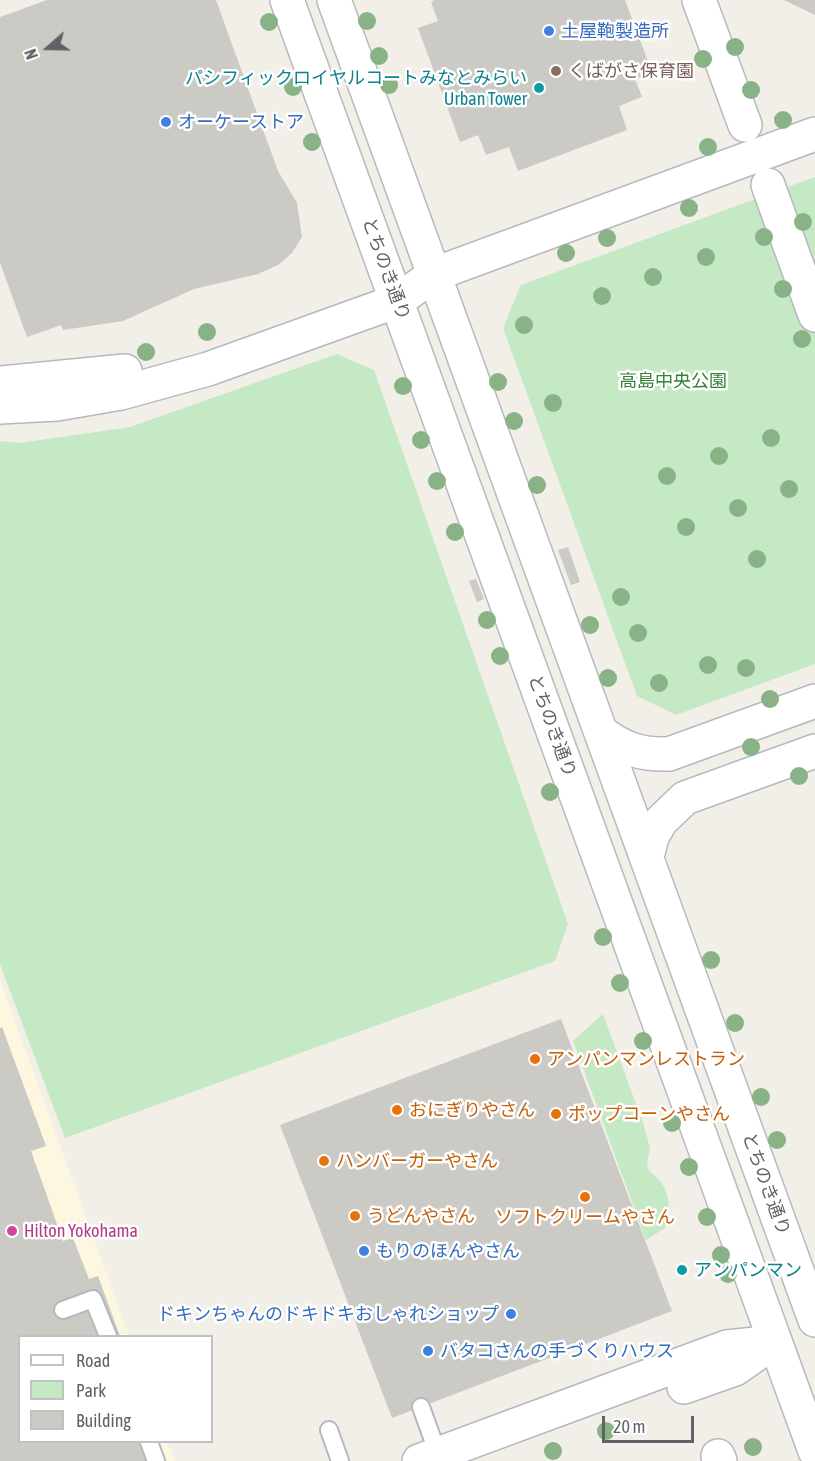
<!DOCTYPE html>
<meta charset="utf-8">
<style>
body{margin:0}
#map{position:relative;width:815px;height:1461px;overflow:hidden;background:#f1efe8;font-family:"Asap Condensed",sans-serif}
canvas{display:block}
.legend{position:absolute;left:18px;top:1335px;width:195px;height:108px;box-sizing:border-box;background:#fff;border:2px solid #bfc1c3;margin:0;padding:8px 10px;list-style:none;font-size:18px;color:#5f6368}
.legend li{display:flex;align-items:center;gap:12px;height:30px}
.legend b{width:30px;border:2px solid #bfc1c3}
.north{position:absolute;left:18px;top:18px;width:60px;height:60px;-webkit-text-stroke:4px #fff;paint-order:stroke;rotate:250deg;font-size:16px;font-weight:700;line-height:24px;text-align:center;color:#5f6368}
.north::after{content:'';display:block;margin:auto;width:21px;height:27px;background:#5f6368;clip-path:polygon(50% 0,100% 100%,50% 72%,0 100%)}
.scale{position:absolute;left:602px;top:1416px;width:92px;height:27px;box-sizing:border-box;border:3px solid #5f6368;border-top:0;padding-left:8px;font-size:18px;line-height:21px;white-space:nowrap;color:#5f6368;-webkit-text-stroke:4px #fff;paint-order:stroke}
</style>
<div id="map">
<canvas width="815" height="1461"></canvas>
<ul class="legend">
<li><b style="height:8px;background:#fff"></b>Road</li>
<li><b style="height:16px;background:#c5e8c5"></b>Park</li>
<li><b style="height:16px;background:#cccac5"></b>Building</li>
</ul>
<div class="north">N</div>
<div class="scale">20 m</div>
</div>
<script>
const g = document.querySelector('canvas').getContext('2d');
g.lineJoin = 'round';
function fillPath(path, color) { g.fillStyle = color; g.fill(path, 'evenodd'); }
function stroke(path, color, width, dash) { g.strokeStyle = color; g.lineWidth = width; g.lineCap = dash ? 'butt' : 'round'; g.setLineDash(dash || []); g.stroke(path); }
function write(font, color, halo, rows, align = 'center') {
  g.font = font + ' "Asap Condensed","Noto Sans JP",sans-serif'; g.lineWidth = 5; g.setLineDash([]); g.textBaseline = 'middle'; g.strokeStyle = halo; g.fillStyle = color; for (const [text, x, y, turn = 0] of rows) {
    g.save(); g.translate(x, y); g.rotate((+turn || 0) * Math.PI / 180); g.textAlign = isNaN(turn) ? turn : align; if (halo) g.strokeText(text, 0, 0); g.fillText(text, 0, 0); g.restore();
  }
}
const commercial = new Path2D(`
 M0 980 129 1336H20V1442H167L175 1461H0Z`);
const green = new Path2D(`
 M815 177V664L676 715 637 696 503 328 521 285Z
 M337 354 374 370 568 924 555 961 65 1138 0 964V441L20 443 130 427Z
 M603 1014 644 1126 650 1148 647 1163 649 1171C670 1186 672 1204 665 1228L646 1240 573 1041Z`);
const building = new Path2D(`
 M47 0H216L278 171 297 203 302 237 292 253 278 265 258 274 194 289 123 321 63 330 61 325 27 337 0 263V17Z
 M435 0H625L652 72 635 79 642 97 619 106 627 130 518 171 509 147 486 155 478 135 460 142 418 28 438 21 431 2Z
 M784 0H815V15Z
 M568 547 580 582 571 585 558 550Z
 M476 579 484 599 477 602 469 581Z
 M561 1019 672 1311 392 1418 280 1125Z
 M2 1027 46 1146 31 1151 63 1241 73 1238 89 1279 98 1276 120 1336H20V1442H158L159 1445 142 1451 146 1461H0V1028Z`);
const lane = new Path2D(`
 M63 1310 93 1299 108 1336
 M421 1407 438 1454
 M329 1430 340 1461
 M149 1442 156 1461`);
const street = new Path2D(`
 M699 0 745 125
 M768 185 815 315
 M0 383 125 371
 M0 407 57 404 121 393 208 369 397 301 435 274
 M684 1387 735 1369 771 1344
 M718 1456 720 1461
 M419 1461 727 1347 775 1342`);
const secondary = new Path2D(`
 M287 0 815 1451
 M334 0 815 1320
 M435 274 815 134
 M601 732C623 749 641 755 669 754L815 701
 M647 857 652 837 661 821 685 798 815 751`);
const trees = [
 [367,21],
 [269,22],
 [735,47],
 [379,56],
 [703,59],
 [389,85],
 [293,87],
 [751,90],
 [783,120],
 [312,142],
 [708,147],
 [689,208],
 [803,222],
 [764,237],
 [607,238],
 [566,253],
 [706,257],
 [653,277],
 [783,289],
 [602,296],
 [524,325],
 [207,332],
 [802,339],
 [146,352],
 [498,382],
 [403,386],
 [553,403],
 [514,421],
 [771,438],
 [421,440],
 [719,456],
 [667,476],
 [437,481],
 [537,485],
 [789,489],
 [738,508],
 [686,527],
 [455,532],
 [757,559],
 [621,597],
 [487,620],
 [590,625],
 [638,633],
 [500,656],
 [708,665],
 [746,668],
 [608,678],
 [659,683],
 [770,699],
 [751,747],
 [799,776],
 [550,792],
 [603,937],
 [711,960],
 [620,983],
 [735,1023],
 [643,1041],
 [761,1097],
 [672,1123],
 [777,1140],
 [689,1167],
 [707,1217],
 [721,1255],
 [728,1274],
 [606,1431],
 [753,1447],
 [553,1451]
];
const markers = [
 [549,31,6,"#3f7fe0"],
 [556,71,6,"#8d6e63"],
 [539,88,6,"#0f9aa8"],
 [166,122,6,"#3f7fe0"],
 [535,1059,6,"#e8710a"],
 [397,1110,6,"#e8710a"],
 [556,1114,6,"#e8710a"],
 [324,1161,6,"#e8710a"],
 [585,1197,6,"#e8710a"],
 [355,1216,6,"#e8710a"],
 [12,1231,6,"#d1479c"],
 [364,1251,6,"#3f7fe0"],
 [682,1270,6,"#0f9aa8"],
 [511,1314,6,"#3f7fe0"],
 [428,1351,6,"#3f7fe0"]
];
const shopNames = [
 ["土屋鞄製造所",561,31],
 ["オーケーストア",178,122],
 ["もりのほんやさん",376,1251],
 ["ドキンちゃんのドキドキおしゃれショップ",499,1314,"right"],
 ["バタコさんの手づくりハウス",440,1351]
];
const educationNames = [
 ["くばがさ保育園",568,71]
];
const cultureNames = [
 ["パシフィックロイヤルコートみなとみらい",527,78],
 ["Urban Tower",527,99],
 ["アンパンマン",694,1270,"left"]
];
const streetNames = [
 ["とちのき通り",386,269,70],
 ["とちのき通り",552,726,70],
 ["とちのき通り",766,1184,70]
];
const parkNames = [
 ["高島中央公園",673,381]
];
const foodNames = [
 ["アンパンマンレストラン",547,1059],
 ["おにぎりやさん",409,1110],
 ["ポップコーンやさん",568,1114],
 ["ハンバーガーやさん",336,1161],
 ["うどんやさん",367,1216],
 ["ソフトクリームやさん",585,1217,"center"]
];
const hotelNames = [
 ["Hilton Yokohama",24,1231]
];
fillPath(commercial, '#fef7e0');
fillPath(green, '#c5e8c5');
fillPath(building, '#cccac5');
stroke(lane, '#b5b8bc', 20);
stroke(street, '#b5b8bc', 36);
stroke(secondary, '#b6babf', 36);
stroke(lane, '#fff', 16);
stroke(street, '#fff', 33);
stroke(secondary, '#fff', 33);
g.fillStyle = '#89b387';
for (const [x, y] of trees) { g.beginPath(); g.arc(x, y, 9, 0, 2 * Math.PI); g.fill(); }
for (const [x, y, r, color] of markers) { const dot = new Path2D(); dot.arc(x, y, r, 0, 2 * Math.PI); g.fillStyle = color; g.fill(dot); stroke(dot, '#fff', 2); }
write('18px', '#366cbe', '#fff', shopNames, 'left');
write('18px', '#785e54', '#fff', educationNames, 'left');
write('18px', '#0d838f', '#fff', cultureNames, 'right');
write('18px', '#5f6368', '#fff', streetNames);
write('18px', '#348238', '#fff', parkNames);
write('18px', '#c56008', '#fff', foodNames, 'left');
write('18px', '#b23c85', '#fff', hotelNames, 'left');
</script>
